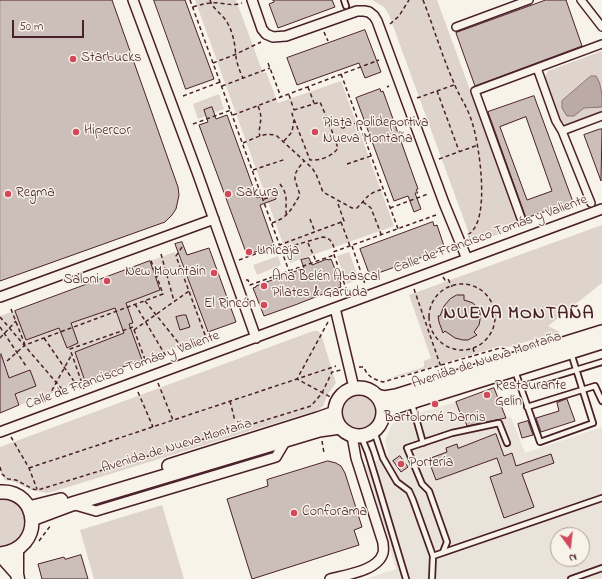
<!DOCTYPE html>
<meta charset="utf-8">
<style>
body{margin:0}
#map{position:relative;width:602px;height:579px;overflow:hidden;background:#f7f3e8;font-family:"Indie Flower",sans-serif}
canvas{display:block}
.north{position:absolute;left:550px;top:527px;width:40px;height:40px;box-sizing:border-box;background:#f7f3e8;border:1px solid #b29e9c;border-radius:50%;rotate:165deg;font-size:11px;font-weight:700;line-height:16px;text-align:center;color:#4a1f2b}
.north::after{content:'';display:block;margin:auto;width:14px;height:18px;background:#d1495b;clip-path:polygon(50% 0,100% 100%,50% 72%,0 100%)}
.scale{position:absolute;left:12px;top:20px;width:72px;height:18px;box-sizing:border-box;border:2px solid #4a1f2b;border-top:0;padding-left:5px;font-size:12px;line-height:14px;white-space:nowrap;color:#4a1f2b;-webkit-text-stroke:3px #f7f3e8;paint-order:stroke}
</style>
<div id="map">
<canvas width="602" height="579"></canvas>
<div class="north">N</div>
<div class="scale">50 m</div>
</div>
<script>
const g = document.querySelector('canvas').getContext('2d');
g.lineJoin = 'round';
function fillPath(path, color) { g.fillStyle = color; g.fill(path, 'evenodd'); }
function stroke(path, color, width, dash) { g.strokeStyle = color; g.lineWidth = width; g.lineCap = dash ? 'butt' : 'round'; g.setLineDash(dash || []); g.stroke(path); }
function write(font, color, halo, rows, align = 'center') {
  g.font = font + ' "Indie Flower",sans-serif'; g.lineWidth = 3; g.setLineDash([]); g.textBaseline = 'middle'; g.strokeStyle = halo; g.fillStyle = color; for (const [text, x, y, turn = 0] of rows) {
    g.save(); g.translate(x, y); g.rotate((+turn || 0) * Math.PI / 180); g.textAlign = isNaN(turn) ? turn : align; if (halo) g.strokeText(text, 0, 0); g.fillText(text, 0, 0); g.restore();
  }
}
const built = new Path2D(`
 M456 402 463 421 503 410 506 418 511 417 525 453 602 427V579H366L396 569 365 465 388 456 385 440 392 425 401 418ZM558 535H582V559H558Z`);
const green = new Path2D(`
 M195 0H236L263 73 266 72 278 103 341 81 394 226 290 263Z
 M372 0H437L520 226 478 242 471 239 389 15 384 7Z
 M602 51V112L570 124H565L559 119 546 81 545 77 548 71Z
 M219 94 224 109 198 119 193 104Z
 M602 225V283L548 326 560 332 508 347 500 346 425 369 380 381 424 367V361L431 358 409 295Z
 M175 252 176 256H178L187 280H189L190 284 189 285 193 295 194 296H193L197 307H198L200 310 198 311 208 336 142 360 101 342 98 343 75 352 85 381 20 405 0 353V316L15 311 26 340 78 321V319L160 290 150 261Z
 M349 252 359 279 347 284 337 256Z
 M278 256 281 265 257 275 253 265Z
 M313 331H318L321 334 336 383 328 394 323 406 318 410 55 491 47 493 31 490 15 482 5 480 0 471V447Z
 M342 413a17 17 0 1 1 34 0a17 17 0 1 1-34 0Z
 M0 499C16 499 30 511 26 528 25 533 18 540 15 544L0 548Z
 M162 505 184 579H94L80 530Z`);
const water = new Path2D(`
 M591 76H596C602 85 602 96 602 107L584 108 574 116H567L562 108V101Z`);
const building = new Path2D(`
 M0 0H112L178 187 179 195 176 209 172 215 165 222 0 281Z
 M154 0H185L214 79 186 89Z
 M273 0H332L335 7 278 28 269 4 274 2Z
 M546 0H566L582 46 475 86 456 33Z
 M365 30 381 72 365 78 359 63 297 85 287 58Z
 M380 89 381 92 383 91 418 189 416 190 418 193H415L421 209 414 212 408 196 394 201 356 98Z
 M534 96 573 202 526 218 488 112ZM526 117 552 191 527 200 500 127Z
 M212 107 216 119 227 115 257 198 273 192 276 199 260 205 274 245 247 255 199 125 208 122 204 110Z
 M600 129H602L601 181 584 135Z
 M433 222 434 226 437 225 445 249 370 276 360 249Z
 M182 242 187 255 209 248 236 322 208 332 175 244Z
 M309 258 312 265 327 259 328 260 331 259 341 284H340L341 287 295 305 264 316 253 288 256 287V286L304 268 301 260Z
 M150 261 160 290 126 303 133 323 129 324 142 360 85 381 75 352 124 333 115 308 71 323 78 343 67 348 59 328 26 340 15 311Z
 M457 295H464V300L473 303 480 311V320L479 325 474 332 477 335 468 340H463L455 338 445 331 443 333 439 322 438 316H440L444 306 450 299Z
 M183 315H186L190 327 180 330 176 317Z
 M1 354 9 378 30 370 36 386 15 394 19 405 0 413V355Z
 M494 388 506 418 467 426 465 420 463 421 456 402Z
 M567 399 575 421 541 432 536 418 559 411 557 403Z
 M528 421 533 435 522 438 518 424Z
 M496 434 504 456 512 453 516 466 551 454 554 463 522 474 534 507 504 518 490 477 502 473 497 458 436 480 428 459 447 452 446 448 457 444 458 448Z
 M400 456 408 467 401 472 393 461Z
 M328 461 336 463 341 466 345 473 362 527 354 530 359 545 252 579 227 499 268 486 267 480Z
 M81 555 88 579H42L38 564 64 557 65 559Z`);
const path = new Path2D(`
 M190 0 289 271
 M210 0C213 10 224 15 228 24 234 35 235 46 236 57 237 64 240 72 243 78
 M423 0C434 28 442 56 454 83 459 96 468 108 472 122 479 143 492 224 467 235
 M193 7C202 4 211 2 219 3 230 4 231 6 242 3
 M390 24 399 16 409 0
 M324 32 328 41
 M213 63 234 55 261 42
 M268 63 281 97
 M341 74 398 229
 M222 86 270 68
 M308 87 314 103
 M387 87 389 86
 M437 91 459 151
 M289 95 294 110
 M183 96 220 82
 M417 98 454 85
 M258 106C263 118 260 121 259 133L260 136
 M233 115 379 60
 M329 123 338 148C333 156 320 161 310 160L292 114 294 110 320 102 329 123 343 128 359 122
 M193 124 231 110
 M284 141 292 132 294 120
 M243 143C253 139 266 131 277 136L312 168 316 174 323 192 352 208H357C368 197 367 193 384 189
 M439 159 478 145
 M347 164 371 156
 M253 170 286 159
 M280 184C283 188 286 193 286 199 287 206 284 211 288 217
 M264 199 270 197
 M363 202 371 208 381 234
 M390 208 428 194
 M310 219 315 232
 M341 222 350 246
 M272 223C289 217 291 209 300 195 294 176 291 177 304 161
 M308 243 316 261
 M352 246 365 284
 M182 247 176 256 208 343
 M281 249 323 237C332 238 333 245 335 251
 M161 254 174 301
 M239 260 344 221 337 201
 M155 272 183 276
 M443 277 445 280 448 279 452 287
 M246 280H248L250 285 334 255
 M429 317a33 33 0 1 1 66 0a33 33 0 1 1-66 0Z
 M414 289 442 370
 M347 291 333 252 436 215
 M145 301 185 351
 M135 304 167 358
 M11 309 25 345 44 338 163 294 150 258
 M0 317 67 395
 M328 322 297 379 338 401
 M0 327 26 366
 M134 330 189 291
 M0 338 16 321
 M44 338 80 390
 M473 348 475 356
 M7 361 25 345
 M359 367H364C367 377 374 379 383 382L500 348 506 349
 M158 383 173 420
 M84 389 70 349 133 327 147 365
 M138 392 153 427
 M230 401 235 421
 M45 403 72 354
 M11 437 29 468 37 489
 M322 441 324 453
 M0 467 2 474 8 479 16 480 33 489 37 490 41 489 311 406 322 393 332 372 341 370
 M29 468 336 366
 M39 541 51 525`);
const service = new Path2D(`
 M344 0 346 6
 M515 371 540 442 593 423 571 353
 M520 387 602 362
 M412 404 423 443
 M527 407 595 386 602 401
 M374 431 383 458 397 482 409 491 413 500 433 556 432 579
 M361 436 368 453 376 479 406 579
 M443 552 447 542 429 491 422 484 407 448 452 433 499 423 507 443
 M433 556 602 498
 M571 579 602 568`);
const pedestrian = new Path2D(`
 M581 0 602 27
 M456 27 529 0
 M537 68 556 121 562 131 591 203
 M562 131 602 116
 M522 221 475 91 602 44`);
const minor = new Path2D(`
 M133 0 197 172 256 338
 M252 0 262 29 266 34 273 37 286 36 357 11H364L369 12 374 16 377 21 444 203 467 259
 M0 297 214 219
 M335 308 354 388
 M0 432 602 209
 M72 504 96 511 276 457 286 440
 M330 579C345 575 378 571 383 553 384 550 383 546 383 543L356 458 352 436`);
const tertiary = new Path2D(`
 M17 549V574L18 579
 M0 555 17 574`);
const secondary = new Path2D(`
 M335 412a24 24 0 1 1 48 0a24 24 0 1 1-48 0Z
 M377 396 384 398 396 396 602 332
 M383 413 398 406 602 342
 M169 466 318 419 335 413
 M0 492C39 489 46 549 0 554
 M29 508 61 500
 M32 519 72 504 319 430 340 427`);
const markers = [
 [73,59,4,"#d1495b"],
 [76,132,4,"#d1495b"],
 [315,132,4,"#d1495b"],
 [8,194,4,"#d1495b"],
 [228,194,4,"#d1495b"],
 [249,252,4,"#d1495b"],
 [214,273,4,"#d1495b"],
 [107,281,4,"#d1495b"],
 [264,286,4,"#d1495b"],
 [264,305,4,"#d1495b"],
 [487,395,4,"#d1495b"],
 [435,404,4,"#d1495b"],
 [401,464,4,"#d1495b"],
 [294,513,4,"#d1495b"]
];
const poiNames = [
 ["Starbucks",81,59],
 ["Pista polideportiva",323,124],
 ["Nueva Montaña",323,140],
 ["Hipercor",84,132],
 ["Regma",16,194],
 ["Sakura",236,194],
 ["Unicaja",257,252],
 ["New Mountain",206,273,"right"],
 ["Ana Belén Abascal",272,278],
 ["Pilates & Garuda",272,294],
 ["Saloni",99,281,"right"],
 ["El Rincón",256,305,"right"],
 ["Restaurante",495,387],
 ["Gelín",495,403],
 ["Bartolomé Darnis",435,419,"center"],
 ["Portería",409,464],
 ["Conforama",302,513]
];
const streetNames = [
 ["Calle de Francisco Tomás y Valiente",491,235,-20],
 ["Avenida de Nueva Montaña",487,361,-18],
 ["Calle de Francisco Tomás y Valiente",123,371,-20],
 ["Avenida de Nueva Montaña",177,447,-17]
];
const districtNames = [
 ["NUEVA MONTAÑA",519,315]
];
fillPath(built, '#eae3da');
fillPath(green, '#ded4cc');
fillPath(water, '#bcaaa7');
stroke(water, '#8e7275', 1);
fillPath(building, '#ccbfb9');
stroke(building, '#4a1f2b', 1);
stroke(service, '#4a1f2b', 8);
stroke(pedestrian, '#4a1f2b', 10);
stroke(minor, '#4a1f2b', 12);
stroke(tertiary, '#4a1f2b', 15);
stroke(secondary, '#4a1f2b', 16);
stroke(path, '#4a1f2b', 1.5, [4, 3]);
stroke(service, '#f7f3e8', 4.5);
stroke(pedestrian, '#f7f3e8', 7);
stroke(minor, '#f7f3e8', 9);
stroke(tertiary, '#f7f3e8', 12);
stroke(secondary, '#f7f3e8', 13);
for (const [x, y, r, color] of markers) { const dot = new Path2D(); dot.arc(x, y, r, 0, 2 * Math.PI); g.fillStyle = color; g.fill(dot); stroke(dot, '#f7f3e8', 1.5); }
write('14px', '#4a1f2b', '#f7f3e8', poiNames, 'left');
write('14px', '#4a1f2b', '#f7f3e8', streetNames);
g.letterSpacing = '1px';
write('bold 18px', '#4a1f2b', '#f7f3e8', districtNames);
g.letterSpacing = '0px';
</script>
